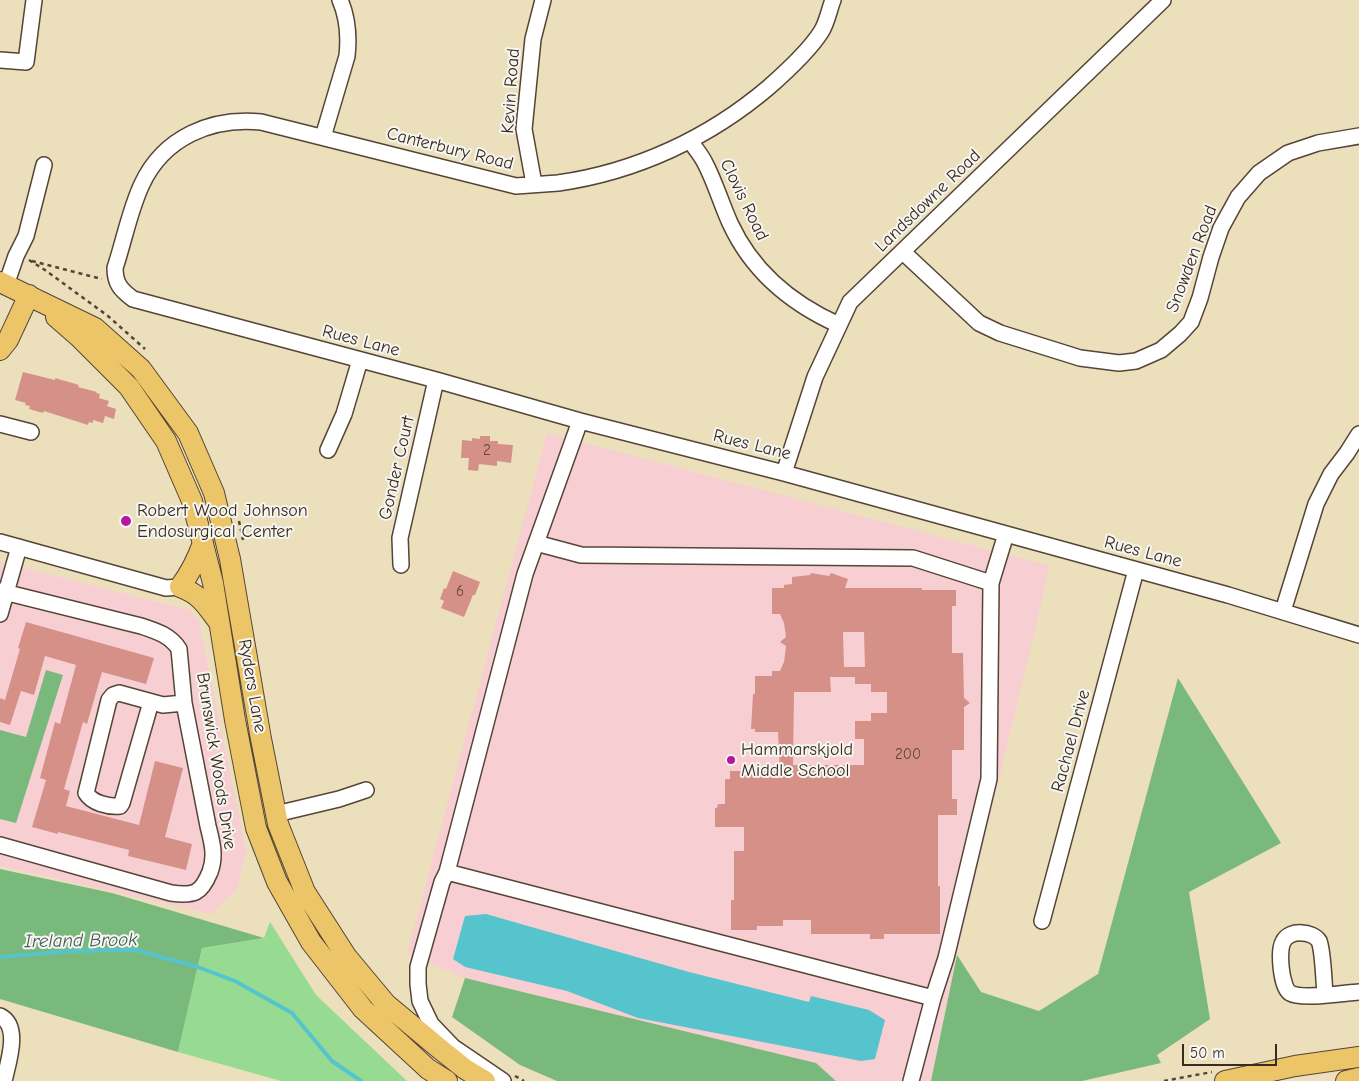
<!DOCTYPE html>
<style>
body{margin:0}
#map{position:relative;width:1359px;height:1081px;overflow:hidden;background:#ebdfbc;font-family:"Comic Neue",sans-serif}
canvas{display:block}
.scale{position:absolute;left:1182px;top:1044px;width:95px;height:22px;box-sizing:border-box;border:2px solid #3b2a1e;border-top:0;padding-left:6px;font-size:15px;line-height:18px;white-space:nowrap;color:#3b2a1e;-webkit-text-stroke:4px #f6f6f2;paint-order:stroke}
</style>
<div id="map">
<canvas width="1359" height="1081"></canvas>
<div class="scale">50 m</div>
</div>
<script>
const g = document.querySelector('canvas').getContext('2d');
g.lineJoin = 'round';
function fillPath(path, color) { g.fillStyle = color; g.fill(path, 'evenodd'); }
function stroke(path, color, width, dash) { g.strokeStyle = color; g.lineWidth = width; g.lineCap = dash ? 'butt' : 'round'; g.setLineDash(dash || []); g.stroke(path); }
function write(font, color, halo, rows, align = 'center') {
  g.font = font + ' "Comic Neue",sans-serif'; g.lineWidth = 4; g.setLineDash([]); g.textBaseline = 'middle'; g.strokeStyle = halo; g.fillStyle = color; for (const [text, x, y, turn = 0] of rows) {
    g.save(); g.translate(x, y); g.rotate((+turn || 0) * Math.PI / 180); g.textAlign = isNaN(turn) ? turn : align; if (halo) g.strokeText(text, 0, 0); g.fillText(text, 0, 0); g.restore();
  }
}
const built = new Path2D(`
 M547 433 1050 566 957 955 931 1081H836L815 1063 465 978 407 954Z
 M0 562 190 610 199 622 246 851 237 889 211 914 0 866Z`);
const green = new Path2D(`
 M270 922 316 995 407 1081H281L178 1052 202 948 264 938Z`);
const forest = new Path2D(`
 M46 670 63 675 16 823 0 819V730L26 737Z
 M1178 678 1281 843 1189 892 1210 1019 1157 1055 1161 1063 1082 1081H931L957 955 981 992 1039 1011 1098 974Z
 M0 869 112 893 264 938 202 948 178 1052 0 999Z
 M465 978 816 1063 836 1081H557L520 1065 452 1017Z`);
const water = new Path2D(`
 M486 914 689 972 809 1002 811 996 869 1010 885 1020 875 1059 861 1061 638 1018 567 991 465 967 453 959 465 916Z`);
const stream = new Path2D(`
 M0 957 72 951 136 950 198 967 235 981 292 1013 332 1061 361 1081`);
const building = new Path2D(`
 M23 372 55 380V378L79 385 78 387 97 392 96 393 100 394 99 398 109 401 107 406 116 409 114 419 105 416 103 423 93 420V423L89 422 88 425 44 411 43 413 29 409 30 406 25 405 26 403 15 400Z
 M480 436H490V441H498V444L513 445 511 463 497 461V466L479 464 478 471 468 470 469 458H461L462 440 472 441V438L480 439Z
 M453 571 480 582 475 595H473L464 617 441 608 444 601 440 599 444 588 446 589Z
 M811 573 829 576 831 573 848 579 845 588H922V590H956V606H952V653H963L964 698 970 703 964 707V750H952V799H957V815H938V886H940V934H884V939H870V934H811V920H783V926H757V930H731V900H734V851H744V827H715V808H717L718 804H725V779H730V771H780L778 732H755V729H751L753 694H755V676H772V671H780L784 662 786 646 780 642 786 637 784 623 780 614H772V588H784V585L792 584V577L810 575ZM843 632H864L865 667H844ZM830 677H855V684H871V692H887V713H871V721H855V739H864V765H793L794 692H831Z
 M26 622 154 658 146 684 102 672 87 724 83 722 64 789 70 791 66 806 139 825 155 761 183 768 165 837 192 844 186 870 128 856 129 850 58 832V834L32 827 46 780 40 778 55 722 60 724 76 665 45 656 34 695 21 691 10 725 0 722V698L5 700 20 649 18 648Z`);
const path = new Path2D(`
 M29 260 45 270 108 316 145 349
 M32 261 102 279
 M239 521 243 540
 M515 1076 524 1081
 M1164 1081 1212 1072`);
const minor = new Path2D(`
 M833 0C829 10 827 23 821 32 809 51 786 72 769 87 709 138 636 172 558 183 544 184 530 185 516 186L261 122C212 117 164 137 142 184 130 209 124 241 115 268 115 284 121 290 133 299L436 380 580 421 784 473 1228 595 1359 635
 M0 60 26 62 34 0
 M323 137 347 56C349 37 348 18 340 0
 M690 141C695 148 701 155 705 163 715 182 721 203 730 223 752 271 792 304 839 325
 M534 184 524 129 533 39 543 0
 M903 252 979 323 1000 333 1080 358 1119 363 1136 361 1161 350 1180 334 1191 322 1200 298 1211 257 1221 228 1238 197 1259 173 1288 153 1318 143 1359 136
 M6 285 16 256 26 236 44 165
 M580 421 525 574 447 872 933 998 946 958 989 779 991 583 1006 534
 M0 424 31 432
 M328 450 344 414 360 360
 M784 473 815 377 850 302 1163 0
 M0 542 166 588 180 587
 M536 543 581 555 913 558 991 583
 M401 565 400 538 436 380
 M0 591 141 626C156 631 170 635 179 649L184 703 208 826C212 842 216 856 210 872 201 894 194 896 171 893L0 845
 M1283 611 1316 504 1331 474 1347 453 1359 434
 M0 614 19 547
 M151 702 122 803 120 806C108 807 92 803 86 793L109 700 113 695 119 693 163 705 184 703
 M276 814 339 799 366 790
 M447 872 442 882 418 967V984L420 1001 431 1024 453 1047 503 1081
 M1042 921 1136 570
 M1325 995C1324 983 1323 950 1319 941 1316 936 1308 933 1302 933 1295 932 1286 935 1283 942 1278 951 1281 987 1290 993 1302 1000 1344 993 1359 992
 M0 1016C21 1026 8 1063 4 1081
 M911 1081 933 998`);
const major = new Path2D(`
 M0 282 95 328 141 369 188 433 214 493 230 559 261 739 278 824 305 892 346 956 386 1004 440 1049 465 1069 485 1081
 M56 317 79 337 129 387 166 441 192 501 213 583 235 720 256 828 277 882 311 942 363 1009 428 1069 447 1081
 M0 350 8 340 29 295
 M203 543C197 560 191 572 180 587 201 595 205 604 218 621
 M1225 1081 1295 1066 1359 1057
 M1346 1081 1359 1078`);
const markers = [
 [126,521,6,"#b5179e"],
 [731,760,5,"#b5179e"]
];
const numberNames = [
 ["2",487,451],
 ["6",460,592],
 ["200",908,755]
];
const streetNames = [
 ["Kevin Road",511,91,-86],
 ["Canterbury Road",450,149,14],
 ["Clovis Road",744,200,64],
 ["Landsdowne Road",928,201,-44],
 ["Snowden Road",1192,259,-69],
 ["Rues Lane",361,341,15],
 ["Rues Lane",752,445,14],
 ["Gonder Court",397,468,-77],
 ["Rues Lane",1143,552,15],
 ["Ryders Lane",252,686,80],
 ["Rachael Drive",1071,741,-75],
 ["Brunswick Woods Drive",216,761,81]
];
const poiNames = [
 ["Robert Wood Johnson",137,511],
 ["Endosurgical Center",137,532],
 ["Hammarskjold",741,750],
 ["Middle School",741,771]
];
const waterNames = [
 ["Ireland Brook",81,941,-1]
];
fillPath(built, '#f7cfd3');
fillPath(green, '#97da92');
fillPath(forest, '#79ba7c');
fillPath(water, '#56c4cd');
stroke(stream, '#56c4cd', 4);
fillPath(building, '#d59187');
stroke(minor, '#554536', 18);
stroke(major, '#554536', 22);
stroke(path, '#554536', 2.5, [4, 4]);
stroke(minor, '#fff', 15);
stroke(major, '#ecc569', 20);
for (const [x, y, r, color] of markers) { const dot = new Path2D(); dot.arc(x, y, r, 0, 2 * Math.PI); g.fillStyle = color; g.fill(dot); stroke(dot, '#f6f6f2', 2); }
write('15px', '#624438', null, numberNames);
write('18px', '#3b2a1e', '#f6f6f2', streetNames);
write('18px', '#3b2a1e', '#f6f6f2', poiNames, 'left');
write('italic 19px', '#435853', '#f6f6f2', waterNames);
</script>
